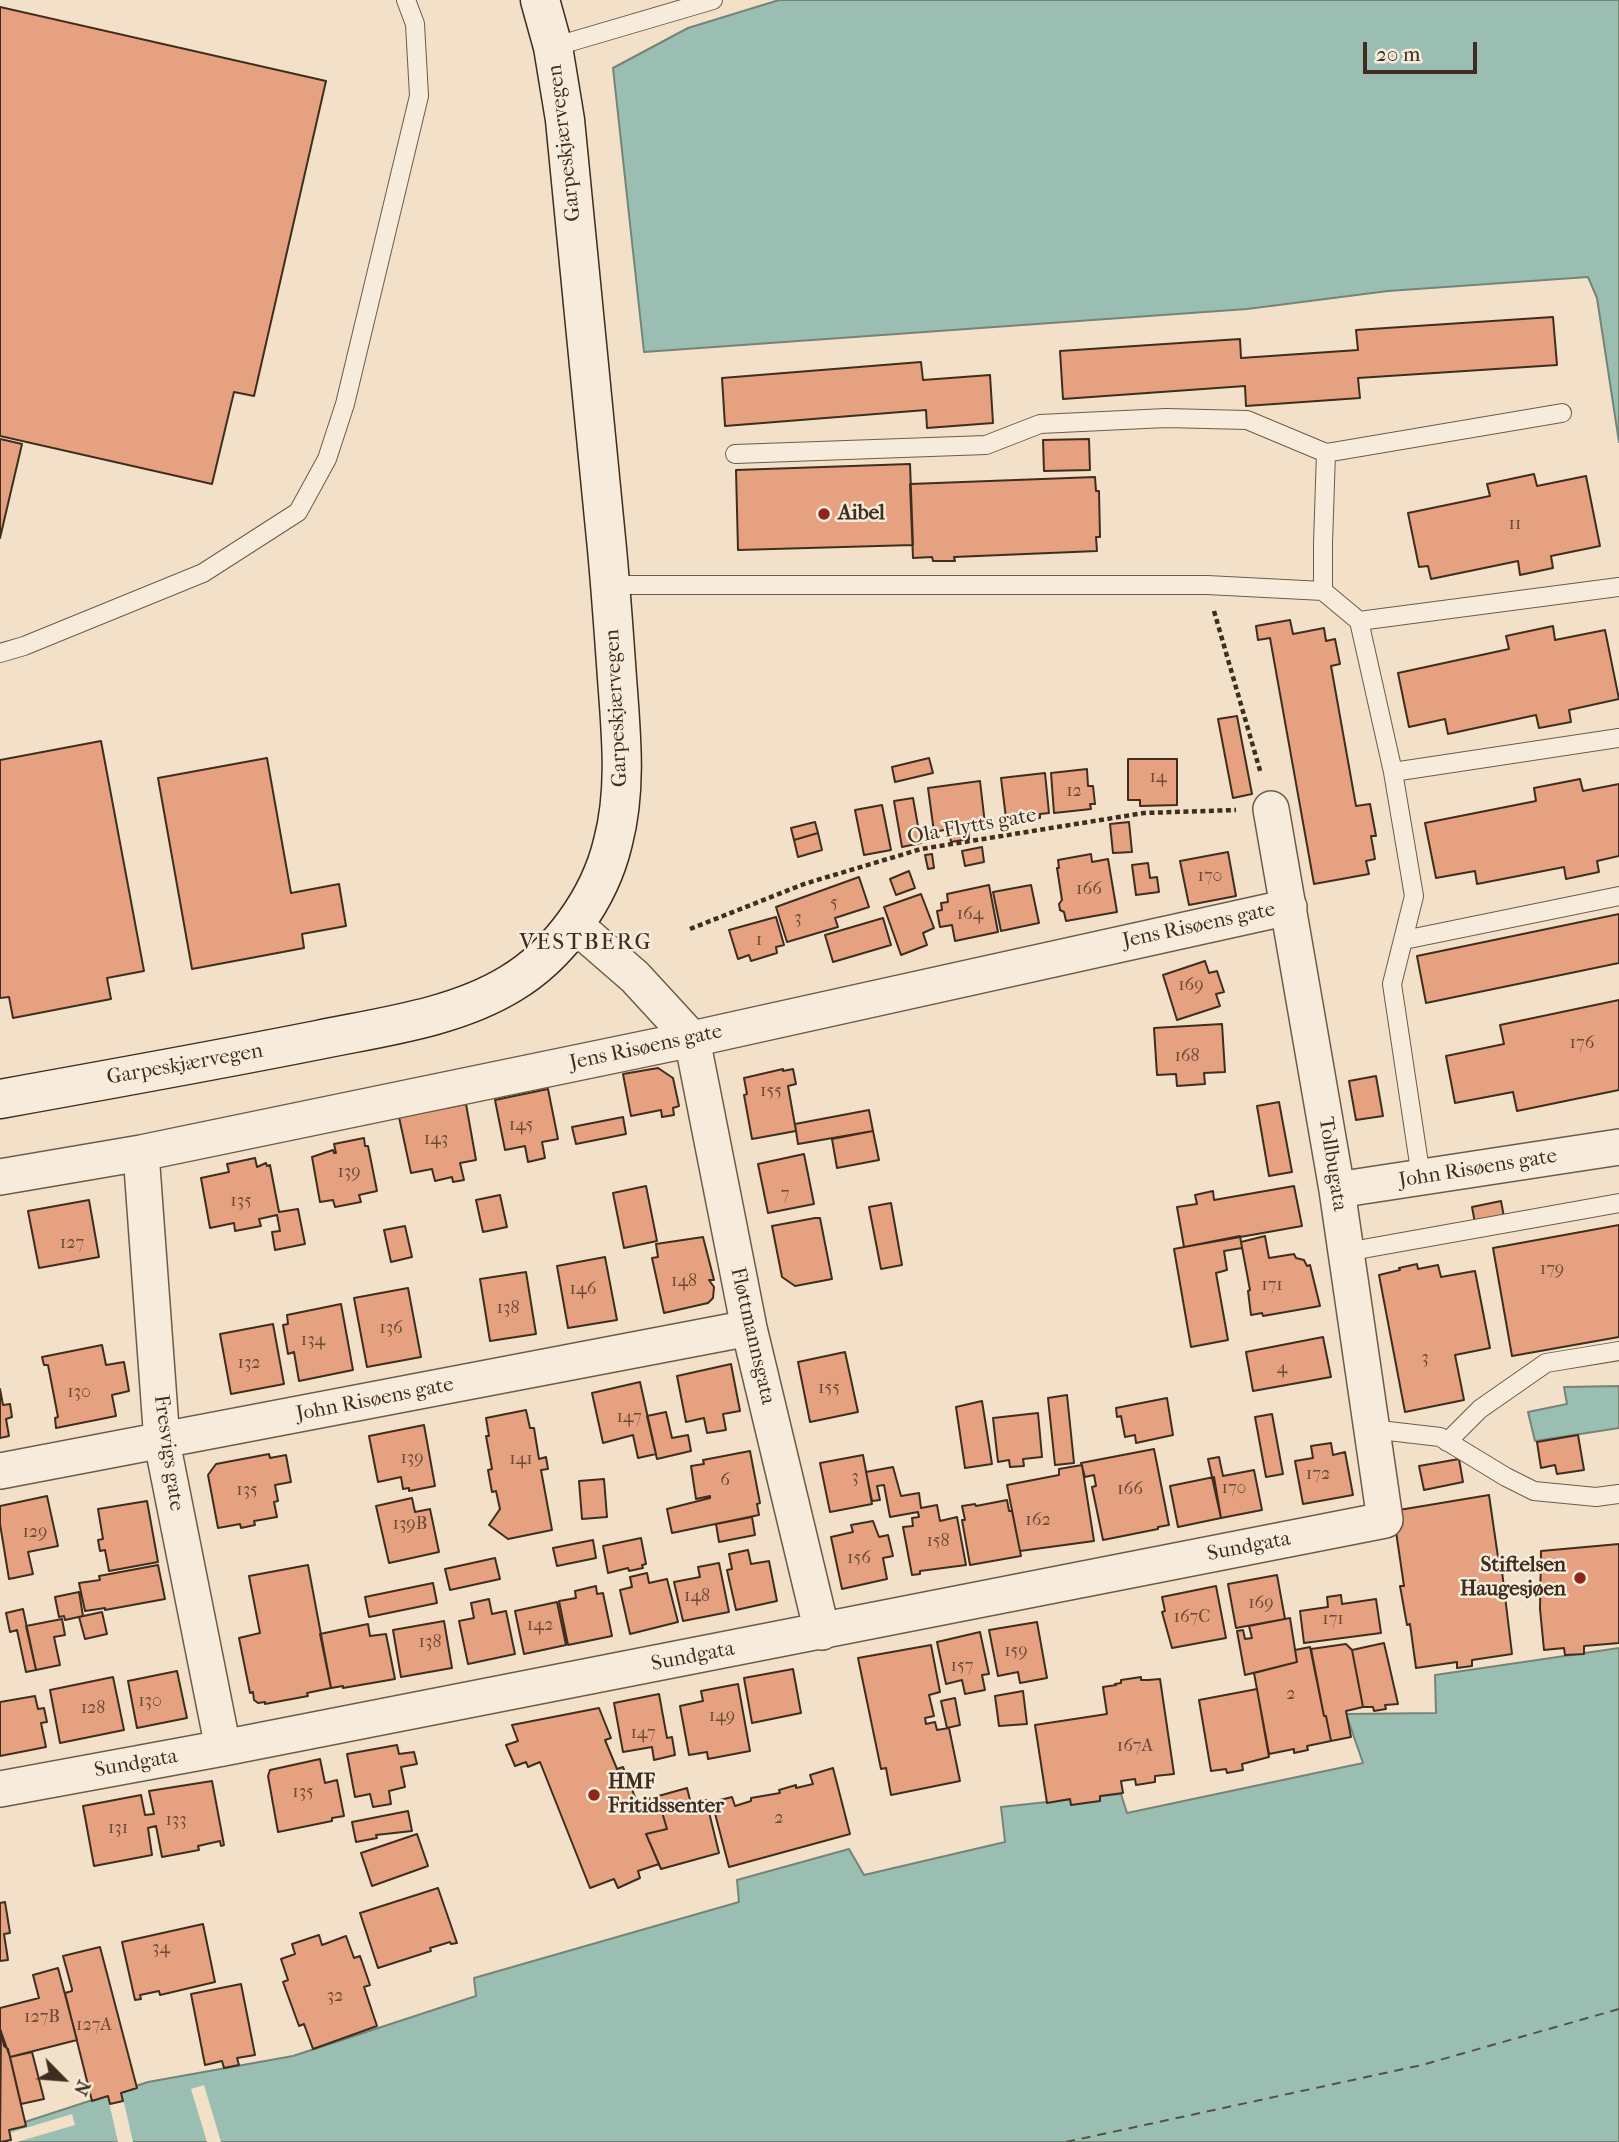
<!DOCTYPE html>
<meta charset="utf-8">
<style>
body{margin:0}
#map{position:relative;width:1619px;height:2142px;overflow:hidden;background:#f2e1c8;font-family:"IM FELL French Canon",serif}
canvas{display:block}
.north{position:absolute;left:28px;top:2044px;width:70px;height:70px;-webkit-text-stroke:5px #f7ecdb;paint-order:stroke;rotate:115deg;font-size:19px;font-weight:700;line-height:28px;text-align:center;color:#3f2e1f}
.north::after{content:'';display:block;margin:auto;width:24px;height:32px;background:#3f2e1f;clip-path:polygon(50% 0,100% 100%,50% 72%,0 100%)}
.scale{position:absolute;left:1363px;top:42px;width:114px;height:32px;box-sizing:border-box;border:4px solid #3f2e1f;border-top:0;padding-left:9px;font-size:21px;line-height:24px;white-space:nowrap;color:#3f2e1f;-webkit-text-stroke:5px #f7ecdb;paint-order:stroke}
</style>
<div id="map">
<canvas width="1619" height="2142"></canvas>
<div class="north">N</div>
<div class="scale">20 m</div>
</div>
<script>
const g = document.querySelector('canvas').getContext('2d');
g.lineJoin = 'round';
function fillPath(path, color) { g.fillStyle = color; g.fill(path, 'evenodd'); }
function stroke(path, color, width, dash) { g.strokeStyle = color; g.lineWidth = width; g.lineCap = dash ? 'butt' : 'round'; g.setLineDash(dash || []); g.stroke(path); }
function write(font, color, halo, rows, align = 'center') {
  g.font = font + ' "IM FELL French Canon",serif'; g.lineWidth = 5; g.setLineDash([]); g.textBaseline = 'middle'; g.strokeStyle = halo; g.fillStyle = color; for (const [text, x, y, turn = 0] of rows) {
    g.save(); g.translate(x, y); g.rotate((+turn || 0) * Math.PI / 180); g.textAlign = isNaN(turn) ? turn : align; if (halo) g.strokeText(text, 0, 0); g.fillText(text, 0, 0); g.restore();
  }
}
const water = new Path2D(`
 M779 0H1619V442L1597 298 1588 277 1388 291 1247 309 644 352 613 68 688 28Z
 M1619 1386V1428L1535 1441 1528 1412 1567 1404 1564 1387Z
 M1619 1648V2142H0V2130L148 2082 293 2056 476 1996 474 1978 739 1902 737 1880 849 1849 864 1875 1005 1842 1001 1807 1121 1794 1127 1813 1363 1763 1346 1714 1436 1713 1435 1675Z`);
const pier = new Path2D(`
 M204 2085 221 2142H207L191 2089Z
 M122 2094 133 2142H118L108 2098Z
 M72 2114 75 2125 17 2142H8L6 2134Z`);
const ferry = new Path2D(`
 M1066 2142 1422 2065 1619 2009`);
const building = new Path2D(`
 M0 7 326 81 254 396 234 392 212 484 0 436Z
 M1553 317 1557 365 1358 378 1360 398 1246 406 1245 386 1063 399 1060 351 1240 339 1241 358 1358 350 1356 330Z
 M921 362 923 380 990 375 993 423 927 428 926 410 725 426 722 378Z
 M0 439 22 444 0 538Z
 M1089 439 1090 470 1044 471 1043 440Z
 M910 464 913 545 738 550 736 470Z
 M1534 474 1537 486 1586 476 1600 546 1551 556 1553 568 1520 575 1518 561 1431 579 1428 566 1419 567 1408 513 1490 496 1487 484Z
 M1095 477 1096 491H1099L1100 537H1096L1097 551 954 557 955 561H933L932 557 913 558 910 484Z
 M1290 620 1293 634 1324 628 1326 641 1335 639 1340 664 1331 666 1356 806 1370 804 1376 836H1371L1375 859 1366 861 1369 874 1314 884 1270 638 1258 640 1256 626Z
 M1553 626 1555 640 1605 630 1619 699 1569 710 1571 722 1539 728 1536 715 1448 734 1445 719 1409 727 1398 673 1509 649 1506 636Z
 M1237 716 1252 794 1233 798 1218 719Z
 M101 741 144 971 107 978 111 999 13 1018 9 997 0 998V760Z
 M267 758 291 893 339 884 346 926 302 934 304 948 192 969 158 778Z
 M929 758 933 773 895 782 892 767Z
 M1128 759H1177V805L1140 806V800H1128Z
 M1087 769 1088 786H1093L1095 804H1090L1091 809 1054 813 1051 773Z
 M1045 773 1049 813 1040 814V818L1030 819V815L1006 818 1001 778Z
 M1580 779 1583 791 1619 784V856L1597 861 1599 872 1566 879 1564 867 1477 884 1475 871 1436 878 1425 823 1536 801 1534 788Z
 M980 781 985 824 968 827 969 839 951 842 949 829 934 832 928 788Z
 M913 798 921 843 902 847 894 801Z
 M882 805 891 850 864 855 855 810Z
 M815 822 818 833 794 840 791 828Z
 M1129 822 1132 852 1113 853 1110 824Z
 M818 833 822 850 798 857 794 840Z
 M982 847 984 862 965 866 962 851Z
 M1228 852 1236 896 1189 905 1180 861Z
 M932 854 934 868 928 869 925 855Z
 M1091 854 1092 862 1108 859 1117 912 1066 921 1064 912 1060 910 1059 904 1062 900 1057 868H1059L1058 860Z
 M1148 863 1150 878 1157 877 1159 892 1136 895 1132 865Z
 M909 871 915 888 896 895 890 879Z
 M859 877 869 907 835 918 838 927 787 942 776 907Z
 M989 885 998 932 955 941 952 925 940 927 937 911 942 910 941 903 948 902 947 894Z
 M1031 885 1039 923 1001 931 993 892Z
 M921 894 934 928 923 933 927 945 901 955 884 907Z
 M1619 914V963L1426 1003 1417 956Z
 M776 917 784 945 776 947 777 953 751 961 749 955 738 959 729 930Z
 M883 918 891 945 833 962 825 935Z
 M1205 961 1209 973 1217 971 1224 992 1216 994 1220 1006 1177 1020 1163 975Z
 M1619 1000V1090L1517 1111 1513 1092 1455 1103 1446 1056 1504 1044 1500 1025Z
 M1222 1024 1225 1072 1204 1073 1205 1084 1177 1086 1176 1074 1157 1075 1154 1028Z
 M658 1068 673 1078 679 1106 673 1108 674 1115 662 1117 661 1110 631 1116 623 1074Z
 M783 1069V1071L793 1069 796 1084 788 1086 796 1131 752 1139 744 1095 747 1094 744 1078Z
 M1376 1076 1383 1116 1356 1120 1349 1081Z
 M548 1089 558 1139 542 1142 545 1158 528 1162 525 1146 505 1150 495 1100Z
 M1279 1102 1292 1172 1269 1176 1257 1106Z
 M466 1104 476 1160 460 1163 464 1180 453 1182 452 1177 435 1181 432 1169 411 1173 399 1117Z
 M869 1110 873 1131 798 1144 795 1124Z
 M623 1117 626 1134 576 1144 572 1127Z
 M873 1131 879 1160 837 1168 832 1139Z
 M364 1138 365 1146H368L377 1191 359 1195 361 1202 335 1207 333 1200 320 1202 312 1157 333 1150 334 1153H336L334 1144Z
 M804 1154 814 1204 768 1213 758 1164Z
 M255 1158 257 1167 266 1163 267 1166 270 1165 279 1212 298 1209 305 1244 275 1250 272 1232 280 1231 277 1215 259 1219 261 1226 235 1231 234 1223 210 1228 201 1178 229 1172 227 1164Z
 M646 1186 657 1241 624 1248 613 1193Z
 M1294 1186 1302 1226 1184 1247 1177 1207 1197 1204 1195 1195 1213 1191 1214 1200Z
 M500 1195 507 1227 483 1232 476 1200Z
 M89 1200 99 1257 39 1268 28 1211Z
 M1501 1201 1504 1217 1475 1223 1472 1207Z
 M891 1203 902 1265 881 1269 869 1207Z
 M815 1218H820L832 1279 795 1286 782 1277 772 1226Z
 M1619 1225V1337L1512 1356 1493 1248Z
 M405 1226 412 1257 391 1262 384 1230Z
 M1240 1236 1242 1248 1224 1251 1227 1270 1216 1273 1228 1340 1191 1347 1174 1249Z
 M1265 1236 1269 1258 1294 1254 1296 1258 1304 1260 1307 1266 1310 1265 1320 1306 1263 1316 1262 1313 1251 1315 1248 1291 1250 1290 1241 1242Z
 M703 1237 714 1280H709L714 1287 713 1298 708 1303 664 1313 652 1258 658 1257 656 1244Z
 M605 1257 617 1320 568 1328 557 1266Z
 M1417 1264 1418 1269 1438 1265 1441 1277 1475 1271 1490 1348 1455 1355 1464 1400 1405 1412 1379 1275 1400 1270 1399 1268Z
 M526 1272 536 1334 490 1341 480 1279Z
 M408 1288 421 1357 367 1367 354 1298Z
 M341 1304 353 1370 299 1381 294 1352 288 1354 283 1325 288 1324 287 1315Z
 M273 1324 284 1384 231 1394 220 1334Z
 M1323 1337 1331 1377 1253 1391 1246 1352Z
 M102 1345 106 1365 124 1362 129 1391 112 1395 116 1416 56 1428 55 1418 58 1417 48 1365H44L42 1357Z
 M845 1352 858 1412 810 1422 798 1362Z
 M731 1364 740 1411 723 1414 726 1430 707 1433 704 1418 686 1422 677 1376Z
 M640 1382 656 1454 638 1458 633 1435 603 1443 592 1393Z
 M0 1389 3 1405 10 1404 12 1417 6 1419 9 1436 0 1438Z
 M1067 1395 1074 1463 1055 1465 1048 1398Z
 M1167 1398 1173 1435 1136 1443 1135 1435 1125 1437 1121 1416 1117 1417 1116 1408Z
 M982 1401 992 1464 965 1468 956 1407Z
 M526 1410 530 1428H534L539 1459 546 1457 548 1469 541 1470 552 1530 508 1539 489 1525 500 1509 496 1491 492 1492 488 1470 492 1469 486 1436H489L486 1418Z
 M666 1412 672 1438 688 1435 691 1451 657 1459 647 1416Z
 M1038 1413 1042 1457 1023 1459 1024 1466 1010 1467 1009 1460 998 1462 993 1418Z
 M1272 1414 1283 1474 1266 1477 1255 1417Z
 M424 1425 435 1486 409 1491V1488L403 1489 401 1477 378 1482 369 1436Z
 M1578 1435 1584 1470 1557 1474 1555 1465 1541 1468 1537 1442Z
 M1331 1443 1333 1455 1345 1452 1353 1495 1303 1504 1295 1461 1313 1458 1311 1446Z
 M1154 1449 1169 1525 1158 1527V1529L1103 1540 1092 1487 1096 1486 1094 1475 1085 1477 1081 1463Z
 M750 1451 760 1503 757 1504 759 1515 672 1533 667 1509 710 1498V1496L696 1499 691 1466 704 1464 703 1460Z
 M269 1454 270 1458 286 1455 291 1482 275 1485 278 1501 274 1502 277 1517 254 1521 255 1525 241 1528 240 1524 218 1528 208 1475 216 1464Z
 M863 1455 872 1504 830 1512 820 1463Z
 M1219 1457 1223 1476 1254 1470 1262 1510 1221 1518 1208 1459Z
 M1459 1459 1463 1482 1424 1490 1419 1466Z
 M1082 1465 1094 1541 1020 1551 1007 1485 1059 1475V1469Z
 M893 1467 901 1496 919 1493 921 1508 937 1505 940 1521 957 1517 966 1565 920 1571V1574L912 1575 903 1527 913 1526 912 1518 919 1517 918 1512 890 1517 884 1485 877 1486 880 1500 872 1501 866 1472Z
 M1214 1477 1221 1518 1178 1527 1170 1486Z
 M604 1479 607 1517 582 1519 579 1481Z
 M1489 1495 1500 1571H1502L1512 1654 1472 1660V1666L1457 1668V1662L1416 1668 1410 1624 1407 1625 1400 1586H1404L1393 1511Z
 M47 1496 58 1546 28 1552 33 1574 9 1579 0 1524V1506Z
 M412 1498 415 1512 430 1509 439 1552 389 1563 376 1506Z
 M1007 1500 1009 1511H1012L1021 1556 970 1565 962 1520H965L962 1506 975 1504 976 1506Z
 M147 1501 158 1562 109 1571 105 1550 100 1551 98 1540 103 1539 98 1509Z
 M752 1517 755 1535 719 1542 716 1524Z
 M873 1521 879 1537 888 1535 893 1556 883 1558 887 1579 842 1589 831 1537 853 1532 851 1525Z
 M641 1538 646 1564 642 1565 643 1568 629 1571 628 1568 608 1573 603 1546Z
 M593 1540 596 1558 557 1566 553 1548Z
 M1619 1544V1643L1584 1646V1654L1565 1655 1564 1648 1544 1650 1540 1609 1541 1551Z
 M748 1550 751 1564 769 1561 777 1601 736 1610 727 1570 732 1569 729 1554Z
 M495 1558 500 1579 450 1590 445 1569Z
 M719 1563 729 1612 683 1621 674 1582 700 1577 698 1567Z
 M158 1565 165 1599 105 1610V1608L85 1611 79 1583 100 1580 99 1576Z
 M308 1565 331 1688 307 1693 308 1696 265 1704V1702L258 1703 254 1700 253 1692 250 1693 239 1638 260 1633 249 1576Z
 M647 1573 649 1583 667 1579 678 1622 630 1634 620 1590 632 1587 630 1577Z
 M1277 1575 1285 1619 1236 1628 1228 1584Z
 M433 1583 437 1603 369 1617 365 1597Z
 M596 1586 597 1594 603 1593 612 1636 568 1645 559 1601 576 1598 575 1591Z
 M1216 1586 1226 1638 1172 1648 1162 1612 1165 1611 1162 1597Z
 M79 1592 83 1616 65 1620 64 1616 59 1617 55 1597Z
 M1341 1595 1342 1604 1376 1599 1381 1633 1304 1643 1300 1611 1328 1607 1327 1597Z
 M489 1599 492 1614 506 1611 515 1654 468 1664 459 1621 474 1618 471 1603Z
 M557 1602 566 1645 524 1654 515 1611Z
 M23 1609 36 1670 26 1672 17 1630 10 1632 6 1613Z
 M102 1612 107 1634 85 1639 79 1617Z
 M1290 1618 1297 1662 1245 1675 1237 1631 1243 1630 1245 1639 1252 1638 1249 1626Z
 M62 1619 65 1635 54 1637 60 1665 36 1670 26 1626Z
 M444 1621 452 1668 401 1677 393 1630Z
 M1037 1622 1047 1678 1020 1683 1018 1672 998 1676 989 1630Z
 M368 1624 370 1636 386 1634 395 1679 343 1688V1686L331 1688 320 1634Z
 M980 1632 989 1674 982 1675 985 1690 965 1694 962 1680 946 1684 937 1642Z
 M1384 1643 1398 1704 1385 1705 1386 1709 1374 1711 1373 1707H1363L1352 1650Z
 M1346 1644 1352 1650 1363 1707 1346 1711 1351 1737 1331 1741 1326 1716H1324L1311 1649Z
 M931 1645 940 1692 929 1695 934 1716 925 1718 926 1724 935 1722 937 1730 949 1728 960 1781 891 1795 886 1768 881 1769 858 1658Z
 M1310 1647 1324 1716H1326L1331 1741 1307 1746 1308 1750 1294 1753V1749L1269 1754 1254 1673 1297 1662 1295 1650Z
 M793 1669 801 1713 752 1723 744 1678Z
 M177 1671 187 1718 137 1728 128 1681Z
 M113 1677 124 1730 60 1743 50 1690Z
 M1141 1677V1680H1148L1160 1679 1174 1774 1155 1776V1782L1136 1785 1135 1779 1121 1781 1123 1793 1100 1796V1801L1071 1805 1070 1799 1047 1803 1035 1725 1107 1714 1103 1687 1116 1685 1115 1684 1121 1683V1680Z
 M738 1684 750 1751 708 1759 707 1752 689 1755 680 1706 703 1701 701 1691Z
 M1257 1689 1269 1757 1242 1764 1243 1770 1227 1773 1226 1769 1211 1771 1199 1700Z
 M1023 1691 1027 1724 999 1726 995 1696Z
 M659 1694 667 1738 672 1737 675 1755 654 1760 652 1747 623 1752 614 1703Z
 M35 1696 38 1709 44 1708 47 1722 41 1723 46 1747 0 1756V1702Z
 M955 1698 960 1725 947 1728 941 1701Z
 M599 1708 611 1738 605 1740 617 1769 623 1767 637 1802 687 1788 691 1804 662 1812 667 1829 646 1834 659 1864 638 1871 640 1878 618 1888 614 1879 590 1888 540 1762 528 1767 526 1762 515 1766 506 1745 518 1741 512 1725Z
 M397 1745 399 1754 414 1752 417 1764 401 1767 405 1787 389 1791 391 1804 373 1807 370 1794 355 1797 347 1754Z
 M320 1759 325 1783 337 1780 344 1816 332 1818V1821L278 1832 268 1776 270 1770Z
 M833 1768 850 1834 729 1867 712 1802 732 1797 735 1806 751 1801V1798L780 1793 779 1790 796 1785V1788L813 1784 810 1775Z
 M212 1781 224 1845 221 1846 220 1841 198 1846 199 1850 162 1857 156 1826 148 1828 152 1855 94 1866 83 1806 141 1795 145 1815 154 1814 149 1791Z
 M706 1800 719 1853 661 1869 646 1834 667 1829 662 1812Z
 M408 1811 412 1831 376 1835 377 1838 356 1842 352 1822Z
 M417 1834 428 1866 372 1886 361 1853Z
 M438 1888 457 1943 451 1944 450 1942 430 1948 431 1951 378 1968 360 1913Z
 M5 1902 10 1933 4 1934 8 1960 0 1961V1903Z
 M203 1924 215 1982 160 1995 159 1991 140 1995 141 1999 135 2000 122 1942Z
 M319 1935 322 1945 346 1936 354 1958 360 1956 370 1985 364 1987 377 2026 313 2049 304 2024 299 2026 283 1982 288 1980 281 1959 295 1954 292 1944Z
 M100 1947 137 2088 121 2093 123 2101 110 2104 108 2096 92 2101 65 1993 72 1991V1989L63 1956Z
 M58 1968 77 2040 10 2057 0 2029V2008L39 1998 33 1975Z
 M241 1984 255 2055 237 2058 239 2065 224 2068 222 2061 205 2065 191 1994Z
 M1 2031 4 2046 8 2049 26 2126 9 2130 11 2140 0 2142Z
 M32 2052 44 2099 21 2104 10 2057Z`);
const path = new Path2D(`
 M1214 611 1261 774
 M690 929 804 884 921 849 1144 813 1236 810`);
const lane = new Path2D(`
 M553 47 713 0
 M735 454 986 445 1040 424 1166 418 1247 420 1326 453
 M611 585H1207L1323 591 1359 621
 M1323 591V543L1326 453 1562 413
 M0 653 24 646 203 573 298 512 327 459 345 404 419 96 415 24 406 0
 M1393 772 1619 738
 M1404 940 1619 896
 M1421 1177 1392 984 1414 896 1393 772 1359 621 1619 587
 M1346 1252 1619 1203
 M1371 1429 1440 1437 1506 1477 1534 1491 1596 1497 1619 1494
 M1447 1442 1480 1409 1546 1363 1619 1351`);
const street = new Path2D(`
 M574 924 635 977 692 1039
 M692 1039 749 1328 822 1632
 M141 1153 162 1442 223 1748
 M0 1177 141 1153 692 1039 1289 907
 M1337 1190 1619 1147
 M0 1471 749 1328
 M0 1789 223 1748 1385 1520 1337 1190 1271 809`);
const secondary = new Path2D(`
 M0 1099C106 1080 212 1061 318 1040 381 1027 454 1018 510 984 559 955 600 898 613 842 627 789 621 733 617 678 614 635 611 592 607 549 593 406 579 263 565 120L553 47 540 0`);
const markers = [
 [824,514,7,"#8f2418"],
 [1580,1578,7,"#8f2418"],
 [594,1795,7,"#8f2418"]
];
const numberNames = [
 ["11",1515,525],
 ["14",1158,778],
 ["12",1074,792],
 ["170",1210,877],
 ["166",1089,890],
 ["5",834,904],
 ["164",970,915],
 ["3",798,919],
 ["1",759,941],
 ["169",1191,986],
 ["176",1582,1044],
 ["168",1187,1057],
 ["155",771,1092],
 ["145",521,1126],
 ["143",436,1140],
 ["139",349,1173],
 ["7",785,1195],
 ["135",241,1202],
 ["127",72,1244],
 ["179",1552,1270],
 ["148",684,1282],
 ["171",1272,1286],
 ["146",583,1290],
 ["138",508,1309],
 ["136",391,1329],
 ["134",313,1341],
 ["3",1425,1359],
 ["132",249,1364],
 ["4",1282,1369],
 ["155",829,1389],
 ["130",79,1393],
 ["147",629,1418],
 ["139",412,1459],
 ["141",521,1460],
 ["172",1318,1475],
 ["3",855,1478],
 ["6",725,1481],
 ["170",1234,1489],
 ["166",1130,1490],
 ["135",247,1491],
 ["162",1038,1521],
 ["139B",410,1525],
 ["129",35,1533],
 ["158",938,1542],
 ["156",859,1559],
 ["148",697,1597],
 ["169",1261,1604],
 ["167C",1192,1618],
 ["171",1333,1620],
 ["142",540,1626],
 ["138",430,1643],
 ["159",1016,1652],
 ["157",962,1667],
 ["2",1291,1695],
 ["130",150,1702],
 ["128",93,1709],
 ["149",722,1717],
 ["147",643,1734],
 ["167A",1135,1747],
 ["135",303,1793],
 ["2",779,1819],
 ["133",176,1821],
 ["131",118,1829],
 ["34",161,1949],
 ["32",335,1997],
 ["127B",42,2018],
 ["127A",94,2026]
];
const streetNames = [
 ["Garpeskjærvegen",565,143,-97],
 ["Garpeskjærvegen",617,708,-93],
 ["Ola Flytts gate",972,827,-10],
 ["Jens Risøens gate",1199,926,-12],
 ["Jens Risøens gate",646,1048,-12],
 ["Garpeskjærvegen",185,1065,-10],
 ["Tollbugata",1332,1164,81],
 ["John Risøens gate",1478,1169,-9],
 ["Fløttmannsgata",752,1336,77],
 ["John Risøens gate",375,1400,-11],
 ["Fresvigs gate",168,1453,82],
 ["Sundgata",1249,1547,-11],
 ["Sundgata",693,1657,-11],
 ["Sundgata",136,1764,-10]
];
const poiNames = [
 ["Aibel",838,514],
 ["Stiftelsen",1566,1566,"right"],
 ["Haugesjøen",1566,1590,"right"],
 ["HMF",608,1783],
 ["Fritidssenter",608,1807]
];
const neighbourhoodNames = [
 ["VESTBERG",586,943]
];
fillPath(water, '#9bbeb3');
stroke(water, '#768478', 2);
fillPath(pier, '#f2e1c8');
stroke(ferry, '#565244', 2, [9, 7]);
fillPath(building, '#e6a280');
stroke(building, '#3f2e1f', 2);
stroke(lane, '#6c5b49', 20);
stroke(street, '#6c5b49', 38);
stroke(secondary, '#3f2e1f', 41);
stroke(path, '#3f2e1f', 4.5, [5, 3.5]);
stroke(lane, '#f7ecdb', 18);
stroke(street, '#f7ecdb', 35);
stroke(secondary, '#f7ecdb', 38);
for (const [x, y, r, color] of markers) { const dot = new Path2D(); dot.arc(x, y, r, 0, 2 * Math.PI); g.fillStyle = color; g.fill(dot); stroke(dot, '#f7ecdb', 2.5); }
write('18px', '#694b37', null, numberNames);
write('21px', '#3f2e1f', '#f7ecdb', streetNames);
write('bold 21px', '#3f2e1f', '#f7ecdb', poiNames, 'left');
g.letterSpacing = '2px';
write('23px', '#3f2e1f', '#f7ecdb', neighbourhoodNames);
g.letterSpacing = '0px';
</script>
